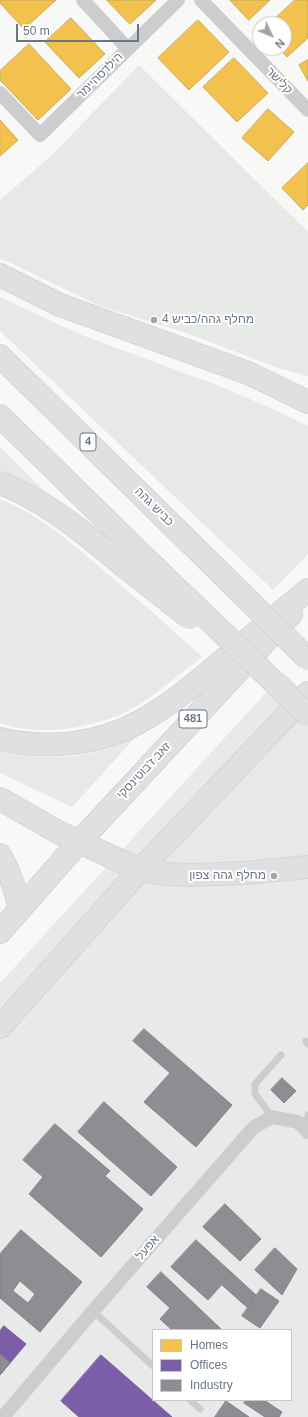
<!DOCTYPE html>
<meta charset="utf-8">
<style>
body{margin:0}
#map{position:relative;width:308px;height:1417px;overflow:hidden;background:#f8f8f7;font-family:Arial,sans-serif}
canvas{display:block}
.legend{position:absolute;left:152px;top:1329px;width:140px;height:72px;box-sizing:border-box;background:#fff;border:1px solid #c3c8ce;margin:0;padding:5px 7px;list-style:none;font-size:12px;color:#6a7685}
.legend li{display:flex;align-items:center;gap:8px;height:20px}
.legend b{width:20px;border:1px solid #c3c8ce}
.north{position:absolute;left:252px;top:16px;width:40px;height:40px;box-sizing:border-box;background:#fff;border:1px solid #c3c8ce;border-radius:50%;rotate:134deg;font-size:11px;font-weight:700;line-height:16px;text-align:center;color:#6a7685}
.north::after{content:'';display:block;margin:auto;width:14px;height:18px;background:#9ca4ad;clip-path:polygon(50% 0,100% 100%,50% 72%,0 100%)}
.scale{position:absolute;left:16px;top:24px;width:123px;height:18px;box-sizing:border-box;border:2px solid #6a7685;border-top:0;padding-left:5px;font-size:12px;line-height:14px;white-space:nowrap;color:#6a7685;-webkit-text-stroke:3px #fff;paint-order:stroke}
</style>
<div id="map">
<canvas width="308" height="1417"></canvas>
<ul class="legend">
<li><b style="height:11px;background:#f2c14e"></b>Homes</li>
<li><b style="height:11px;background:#7b5ea7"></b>Offices</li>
<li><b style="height:11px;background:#8d8d92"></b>Industry</li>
</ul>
<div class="north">N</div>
<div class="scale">50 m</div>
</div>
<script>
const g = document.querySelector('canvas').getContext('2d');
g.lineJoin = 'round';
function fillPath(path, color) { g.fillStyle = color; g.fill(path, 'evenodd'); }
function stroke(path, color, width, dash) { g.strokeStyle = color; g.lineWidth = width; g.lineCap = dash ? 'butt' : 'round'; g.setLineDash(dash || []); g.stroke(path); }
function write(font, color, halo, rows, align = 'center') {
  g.font = font + ' Arial,"Noto Sans Hebrew",sans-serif'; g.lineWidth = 4; g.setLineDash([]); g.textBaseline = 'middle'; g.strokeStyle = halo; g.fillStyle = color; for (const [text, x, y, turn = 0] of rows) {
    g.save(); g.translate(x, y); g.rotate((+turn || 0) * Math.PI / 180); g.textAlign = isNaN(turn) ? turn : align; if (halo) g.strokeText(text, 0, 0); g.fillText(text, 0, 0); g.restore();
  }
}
const built = new Path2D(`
 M284 673 308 696V1417H0V983ZM153 1330H291V1400H153Z`);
const green = new Path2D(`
 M139 65 308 232V376L278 368 189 334 98 305 0 258V200L51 156Z
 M0 297 79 334 219 386 273 409 308 426V554L273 590 0 331Z
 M0 447 45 491 0 470Z
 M0 499C40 515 71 543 103 570 136 598 170 627 202 657 179 674 154 697 128 711 98 726 54 734 21 728 14 727 7 725 0 723Z
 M142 730 72 807 0 773V752C34 759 70 760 104 750 117 746 130 736 142 730Z
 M289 734 308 752V855L211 861 214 808Z`);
const homes = new Path2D(`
 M0 0H56L24 29 0 3Z
 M107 0H156L130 24Z
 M230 0H270L249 20Z
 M295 0H308V38L287 57 279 48H284V24H269Z
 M71 18 105 54 79 78 45 42Z
 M198 20 229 52 189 90 158 58Z
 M29 44 71 89 38 120 0 80V71Z
 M234 58 268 93 237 122 203 87Z
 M308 60V81L299 65Z
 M268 109 294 132 268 161 242 138Z
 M0 120 18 140 0 156Z
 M308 163V205L303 210 282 188Z`);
const offices = new Path2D(`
 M4 1326 26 1344 0 1375V1331Z
 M101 1355 172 1417H79L61 1401Z`);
const industry = new Path2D(`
 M144 1029 232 1105 196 1147 144 1102 170 1073 133 1041Z
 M282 1078 296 1091 284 1103 271 1090Z
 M104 1102 177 1167 151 1196 78 1132Z
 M55 1124 110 1171 105 1176 143 1209 101 1257 29 1194 43 1177 23 1160Z
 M225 1204 261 1239 240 1261 203 1227Z
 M21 1230 82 1282 40 1332 0 1298V1254Z
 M196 1240 232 1273 208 1300 171 1267Z
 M275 1248 297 1269 282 1295 255 1270Z
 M161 1272 222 1330H172L160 1319 170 1308 147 1287Z
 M232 1273 256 1295 248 1308 222 1285Z
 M20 1281 35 1294 28 1303 13 1291Z
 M261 1289 279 1301 260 1328 242 1316Z
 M0 1354 10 1363 0 1375Z
 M246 1400H264L282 1412 279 1417H265L244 1403Z
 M226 1401 249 1417H215Z`);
const service = new Path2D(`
 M306 1041 308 1044
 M272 1117 255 1094V1084L281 1055
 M305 1129 308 1115
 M93 1311 153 1366
 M190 1400 200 1409`);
const minor = new Path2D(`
 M83 0 128 49
 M201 0 308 110
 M0 93 40 135 178 0
 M3 1417 93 1311 254 1127 272 1117 298 1122 308 1132`);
const primary = new Path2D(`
 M0 932 79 842 291 614
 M0 1027 140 870 308 693`);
const trunk = new Path2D(`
 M0 275 60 305 248 373 308 402
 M0 356 175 528
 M0 416 145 558
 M0 483C50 502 88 537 129 570
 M0 739C46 750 99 745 141 721 170 705 196 683 221 662 250 638 279 614 308 590
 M0 799 58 832 140 870 165 874 192 875 245 873 308 867
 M0 855C10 872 15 889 20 908`);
const trunkBridge = new Path2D(`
 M175 528 308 659
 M145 558 308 715
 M129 570 190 618`);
const markers = [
 [154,320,4,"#9ca4ad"],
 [274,876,4,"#9ca4ad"]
];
const shields = [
 [88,442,16],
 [193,719,28]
];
const shieldNames = [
 ["4",88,442],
 ["481",193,719]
];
const streetNames = [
 ["הילדסהיימר",100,76,-45],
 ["קלישר",279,81,46],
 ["כביש גהה",154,507,45],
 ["זאב ז'בוטינסקי",144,771,-47],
 ["אפעל",148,1248,-49]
];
const poiNames = [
 ["מחלף גהה/כביש 4",162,320],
 ["מחלף גהה צפון",266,876,"right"]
];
fillPath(built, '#e8e9e9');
fillPath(green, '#e6e9e5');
fillPath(homes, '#f2c14e');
stroke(homes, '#c9aa5e', 1);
fillPath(offices, '#7b5ea7');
stroke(offices, '#76659d', 1);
fillPath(industry, '#8d8d92');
stroke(industry, '#82868e', 1);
stroke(primary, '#d4d5d5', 24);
stroke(trunk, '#d4d5d5', 24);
stroke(service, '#cccdce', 7);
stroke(minor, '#cccdce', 14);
stroke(primary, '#e0e0e1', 22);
stroke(trunk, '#e0e0e1', 22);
stroke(trunkBridge, '#d4d5d5', 24, []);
stroke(trunkBridge, '#e0e0e1', 22);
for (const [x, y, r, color] of markers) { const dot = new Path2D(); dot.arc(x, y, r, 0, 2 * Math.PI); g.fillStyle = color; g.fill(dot); stroke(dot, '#fff', 1.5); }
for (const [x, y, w] of shields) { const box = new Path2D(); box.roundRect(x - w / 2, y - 9, w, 18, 3); g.fillStyle = '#fff'; g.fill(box); stroke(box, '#6a7685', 1); }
write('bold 11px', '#6a7685', null, shieldNames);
write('12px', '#6a7685', '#fff', streetNames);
write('12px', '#6a7685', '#fff', poiNames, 'left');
</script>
